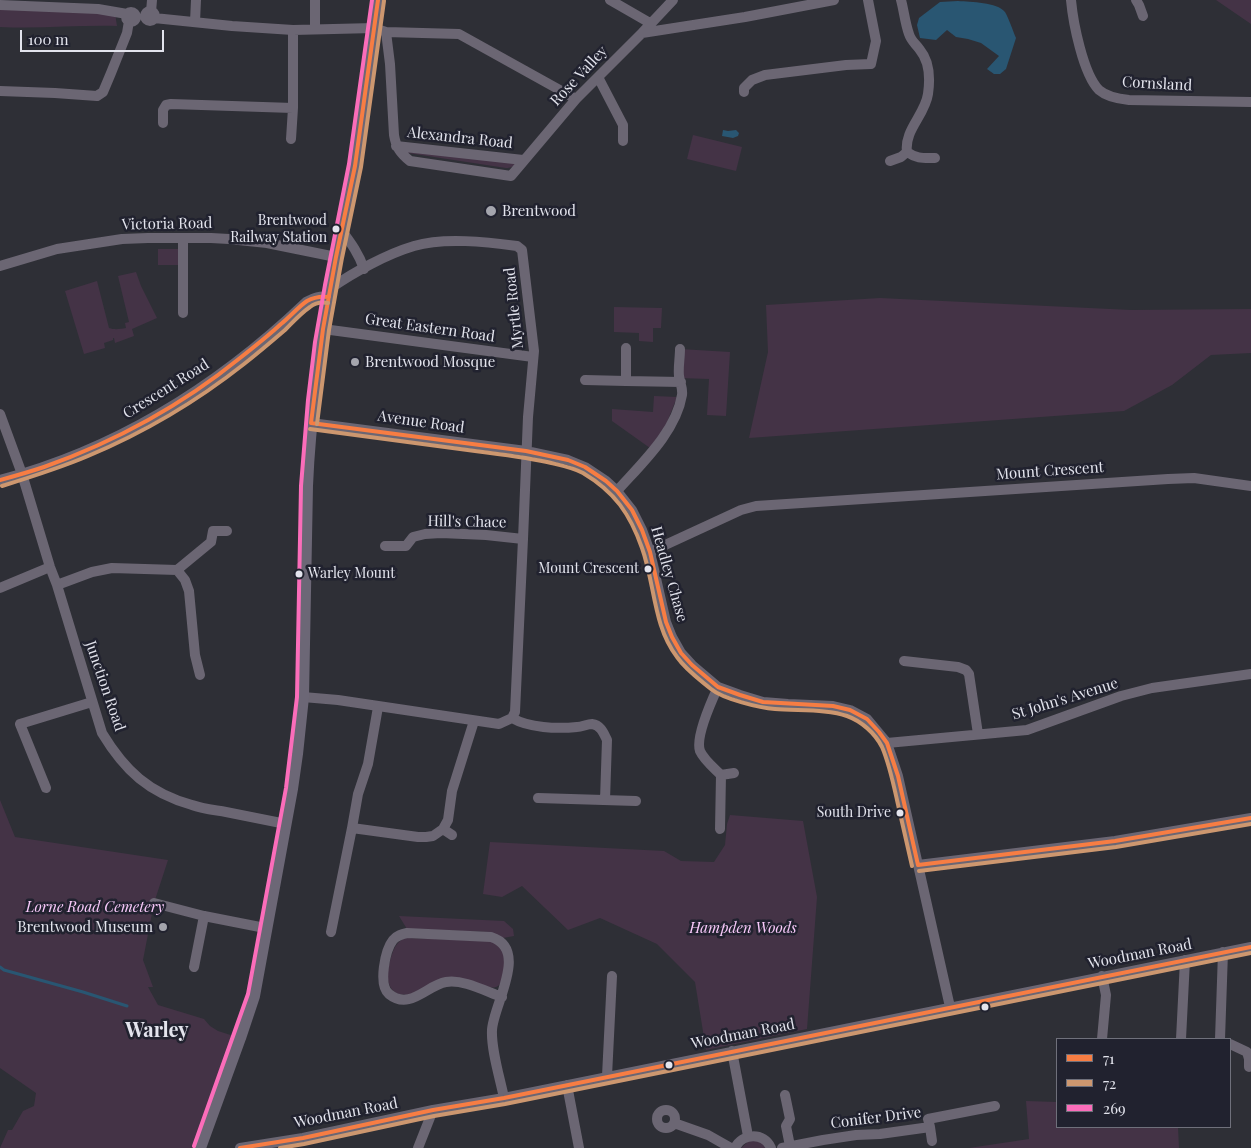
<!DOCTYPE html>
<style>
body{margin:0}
#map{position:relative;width:1251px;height:1148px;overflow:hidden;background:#2e2f36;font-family:"Playfair Display",serif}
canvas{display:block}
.legend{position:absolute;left:1056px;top:1038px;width:175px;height:90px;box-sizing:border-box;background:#21222f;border:1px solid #6f707b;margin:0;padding:6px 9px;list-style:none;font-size:15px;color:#e3e4ed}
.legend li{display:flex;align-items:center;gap:10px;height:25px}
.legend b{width:25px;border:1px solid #6f707b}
.scale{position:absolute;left:20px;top:30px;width:144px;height:22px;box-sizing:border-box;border:2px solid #e3e4ed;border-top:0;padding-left:6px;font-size:15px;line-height:18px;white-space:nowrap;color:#e3e4ed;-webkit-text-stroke:4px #21222f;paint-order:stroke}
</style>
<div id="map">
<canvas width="1251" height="1148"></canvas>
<ul class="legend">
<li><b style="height:6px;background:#f77d43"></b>71</li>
<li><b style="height:6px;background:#cd976f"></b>72</li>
<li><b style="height:6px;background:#fb6dba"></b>269</li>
</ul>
<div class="scale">100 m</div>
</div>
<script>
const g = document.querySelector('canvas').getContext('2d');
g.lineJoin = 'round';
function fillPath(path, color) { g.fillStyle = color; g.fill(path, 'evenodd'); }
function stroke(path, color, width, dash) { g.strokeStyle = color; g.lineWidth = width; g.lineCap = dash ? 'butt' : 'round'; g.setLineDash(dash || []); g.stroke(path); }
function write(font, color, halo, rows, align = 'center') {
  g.font = font + ' "Playfair Display",serif'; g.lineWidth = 5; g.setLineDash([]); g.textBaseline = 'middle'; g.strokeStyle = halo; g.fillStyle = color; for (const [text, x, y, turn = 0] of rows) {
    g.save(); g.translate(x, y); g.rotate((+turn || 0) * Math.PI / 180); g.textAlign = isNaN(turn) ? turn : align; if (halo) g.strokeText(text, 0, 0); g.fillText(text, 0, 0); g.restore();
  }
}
const green = new Path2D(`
 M1216 0H1251V24Z
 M0 5 115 13 117 26C78 25 39 29 0 27Z
 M693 135 742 147 736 171 687 159Z
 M406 151 516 163C514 167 510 168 506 168L408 153Z
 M158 249H179V265H158Z
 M136 272 141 286 157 318 132 329 134 336 115 343 114 338H113V340L104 343 105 348 84 354 65 291 97 281 109 328C115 330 120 329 126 328L125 323 129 322 118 276Z
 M880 298 1131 310 1251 309V353L1211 355 1172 385 1124 411 749 438 768 352 766 305Z
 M614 307 662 308 661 328H653V342L639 341V333L614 332Z
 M680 349 730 352 726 416 707 415 709 379 679 378Z
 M654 396 677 397 666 425 650 448 612 421V409L653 412Z
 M0 800 15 837 168 860 154 903 143 960 153 987H148L158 1005 204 1019 210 1026 218 1031 240 1038 200 1148H0L8 1130H12L23 1111 34 1106 36 1093 0 1068Z
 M730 815 803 821 817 897 807 1029 706 1050 695 982 657 944 600 918 568 930 522 886 502 897 483 894 490 842 664 851 681 861 714 862 725 845 727 824Z
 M399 916 504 921 513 929 514 936 503 938 490 932 407 929Z
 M406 938 490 941C494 942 500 945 502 950 506 956 505 982 498 986 488 992 465 978 454 977 438 976 428 989 415 993 393 1000 384 985 389 965 392 954 394 942 406 938Z
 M1026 1101 1057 1102V1127H1178L1179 1148H969L1029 1139Z
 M750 1140 761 1141 767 1148H741Z`);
const water = new Path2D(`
 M958 1C971 2 997 2 1005 12 1009 19 1013 31 1016 38L1006 69 1000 74H994L987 69 999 56 981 43 968 39 956 37 947 30 936 40 920 38 917 25 919 18 940 2Z
 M723 130 728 131 736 130 739 133 738 136 733 138 722 136Z`);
const stream = new Path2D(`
 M0 967 4 970 83 992 127 1006`);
const minor = new Path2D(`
 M610 0 650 23
 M901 0C904 11 905 23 909 34 911 41 916 44 920 50 930 62 930 80 928 94 925 115 904 130 907 152 917 159 923 158 935 158
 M1071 0C1073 22 1083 74 1099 90 1107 97 1119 99 1129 100L1251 102
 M1136 0 1139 5 1143 16
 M0 5 98 9 127 14
 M145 16a5 5 0 1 1 10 0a5 5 0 1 1-10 0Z
 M126 17a5 5 0 1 1 10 0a5 5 0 1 1-10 0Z
 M151 12 152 0
 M154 18 232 26 293 30 374 28 386 32 459 34 576 99
 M195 22 196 0
 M315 29V0
 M386 32 390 64 394 135C396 147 400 153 410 161L511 176 576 99 642 33 673 0
 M642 33 745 17 834 0
 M598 77 623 125V141
 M0 91 55 93 97 96 103 92 111 73 127 33 129 21
 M744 92V88L752 80 765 75 846 65 871 64 876 41 868 0
 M163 123V110L166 105 171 104 293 108
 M291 139 293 108V30
 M396 146 523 160
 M890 161 901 157 907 152
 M342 231C351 243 359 254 364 269
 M183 238V313
 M0 266 57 249 122 239 148 238H211L229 239 267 243 336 257
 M323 329 533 357
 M626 348V381L681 382
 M585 380 626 381
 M0 414 22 474 50 567 57 585 102 733C125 771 149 793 192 805 203 809 215 810 226 812 246 816 266 820 286 824
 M311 423 526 451 568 460 585 467 606 481 617 491 632 510 642 530 650 552 666 622 672 637 681 653 692 665 718 687 740 695 763 702 788 704 833 706 850 710 867 719 887 743 898 776 950 1007
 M0 480C117 449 219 385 306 302 314 298 320 295 329 297
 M617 491C641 464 676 432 682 395 683 388 680 383 679 376 678 368 680 358 680 349
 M385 546H406L413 537 425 534 441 533 486 535 523 539
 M650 552 741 510 756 506 1168 479 1194 478 1251 486
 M177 570 211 542 213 531H227
 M57 585 92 572 112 568 177 570 185 580 189 591 195 655 200 675
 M0 588 50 567
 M904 661 958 667 966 670 969 674 978 734
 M718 687C712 700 695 737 700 751 704 760 714 768 721 775L720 829
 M303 697 338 700 499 724 512 718 515 712 523 539 528 417 534 351 522 250 517 246C487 242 444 237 414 246 387 254 354 272 331 288
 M378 707 368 764 358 794 352 828 418 837H426L433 836 443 829 448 820 452 791 474 721
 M512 718C529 728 557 729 577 727 582 727 587 724 592 724 601 725 604 734 607 740L605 800
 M887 743 1027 730 1121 696 1152 688 1251 674
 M721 775 734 773
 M46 788 20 724 92 702
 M538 798 636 801
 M443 829 452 835
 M918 865 1115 841 1251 818
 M154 903 204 916 265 928
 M331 932 352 828
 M194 967 204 916
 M502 997C485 991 463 979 446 982 427 985 410 1011 389 994 378 985 385 950 393 940 397 935 402 934 407 933L491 937C530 949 493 1005 492 1030 491 1050 500 1078 504 1098
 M1102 1039 1106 995 1102 976
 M1181 1039 1185 960
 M1220 1039 1223 952
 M1230 1044 1247 1052 1249 1059V1067
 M732 1051 748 1136
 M607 1076 612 976
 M567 1085 579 1148
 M785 1095 790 1119 786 1126 790 1146
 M657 1119a9 9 0 1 1 18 0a9 9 0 1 1-18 0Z
 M674 1123 708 1135 731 1148
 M930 1127 932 1141
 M240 1148 303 1138 433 1110 504 1098 1251 947
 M418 1148 433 1110
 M735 1148C742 1133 764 1132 771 1148
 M782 1148 823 1140 856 1135 880 1134 930 1127 928 1119 995 1106`);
const major = new Path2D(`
 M200 1148 240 1038 254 996 292 789 297 754 303 697 307 486C310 410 322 333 336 258 342 227 350 196 355 165 364 110 369 55 378 0`);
const bus1 = new Path2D(`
 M311 423 526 451 568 460 585 467 606 481 617 491 632 510 642 530 650 552 666 622 672 637 681 653 692 665 718 687 740 695 763 702 833 706 850 710 867 719 879 732 887 743 898 776 918 865
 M311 423 323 329 336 257 355 166 378 0
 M0 480C15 476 29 472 44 467 114 442 182 405 240 358 254 347 268 336 281 324 290 317 298 307 307 301 314 297 321 296 329 297
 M918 865 1115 841 1251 818
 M240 1148 303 1138 433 1110 504 1098 1251 947`);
const bus2 = new Path2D(`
 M317 424 329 330 342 258 361 167 384 1
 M310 429C365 436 420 444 475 451 499 454 523 457 547 462 559 465 572 467 583 473 615 492 630 514 642 548 655 584 653 626 677 657 686 670 699 679 711 689 723 699 760 708 775 709 797 711 828 709 847 716 861 721 875 733 882 747 889 763 893 782 897 800 902 822 907 844 912 866
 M2 486C31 477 60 468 88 456 143 433 197 401 244 364 258 353 271 342 285 330 293 322 301 313 310 307 315 303 322 302 328 303
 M919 871 1116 847 1251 824
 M280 1148 304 1144 434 1116 505 1104 1251 953`);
const bus3 = new Path2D(`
 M194 1146 248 994 286 788 297 697 301 486 308 400 315 342 325 285 349 164 372 0`);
const markers = [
 [491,211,6,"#a4a5ad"],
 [336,229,4.5,"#e3e4ed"],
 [355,362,5,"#a4a5ad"],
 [648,569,4.5,"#e3e4ed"],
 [299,574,4.5,"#e3e4ed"],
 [900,813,4.5,"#e3e4ed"],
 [163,927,5,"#a4a5ad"],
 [985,1007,4.5,"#e3e4ed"],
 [669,1065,4.5,"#e3e4ed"]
];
const busNames = [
 ["Brentwood",327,221],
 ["Railway Station",327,238],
 ["Mount Crescent",639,569],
 ["Warley Mount",308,574,"left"],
 ["South Drive",891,813]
];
const streetNames = [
 ["Rose Valley",579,76,-47],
 ["Cornsland",1157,84,3],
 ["Alexandra Road",460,138,6],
 ["Victoria Road",167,224,-1],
 ["Myrtle Road",514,308,-96],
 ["Great Eastern Road",430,328,8],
 ["Crescent Road",166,389,-32],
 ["Avenue Road",421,422,8],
 ["Mount Crescent",1050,471,-4],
 ["Hill's Chace",467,522,1],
 ["Headley Chase",669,574,74],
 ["Junction Road",105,686,71],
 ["St John's Avenue",1065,699,-17],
 ["Woodman Road",1140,954,-11],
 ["Woodman Road",743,1034,-11],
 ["Woodman Road",346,1113,-11],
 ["Conifer Drive",876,1118,-7]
];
const poiNames = [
 ["Brentwood",502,211],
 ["Brentwood Mosque",365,362],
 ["Brentwood Museum",153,927,"right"]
];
const parkNames = [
 ["Lorne Road Cemetery",95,907],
 ["Hampden Woods",743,928]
];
const districtNames = [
 ["Warley",157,1031]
];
fillPath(green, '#443346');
fillPath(water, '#295672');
stroke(stream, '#295672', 3);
stroke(minor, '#6b6673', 10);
stroke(major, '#6c6776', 12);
stroke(bus1, '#f77d43', 4);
stroke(bus2, '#cd976f', 4);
stroke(bus3, '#fb6dba', 4);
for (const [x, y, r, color] of markers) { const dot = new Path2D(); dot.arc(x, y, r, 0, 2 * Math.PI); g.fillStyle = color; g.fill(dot); stroke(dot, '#21222f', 2); }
write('14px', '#e3e4ed', '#21222f', busNames, 'right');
write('15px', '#e3e4ed', '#21222f', streetNames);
write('15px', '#e3e4ed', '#21222f', poiNames, 'left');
write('italic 15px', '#f9cafb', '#21222f', parkNames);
write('bold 20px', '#e3e4ed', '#21222f', districtNames);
</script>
